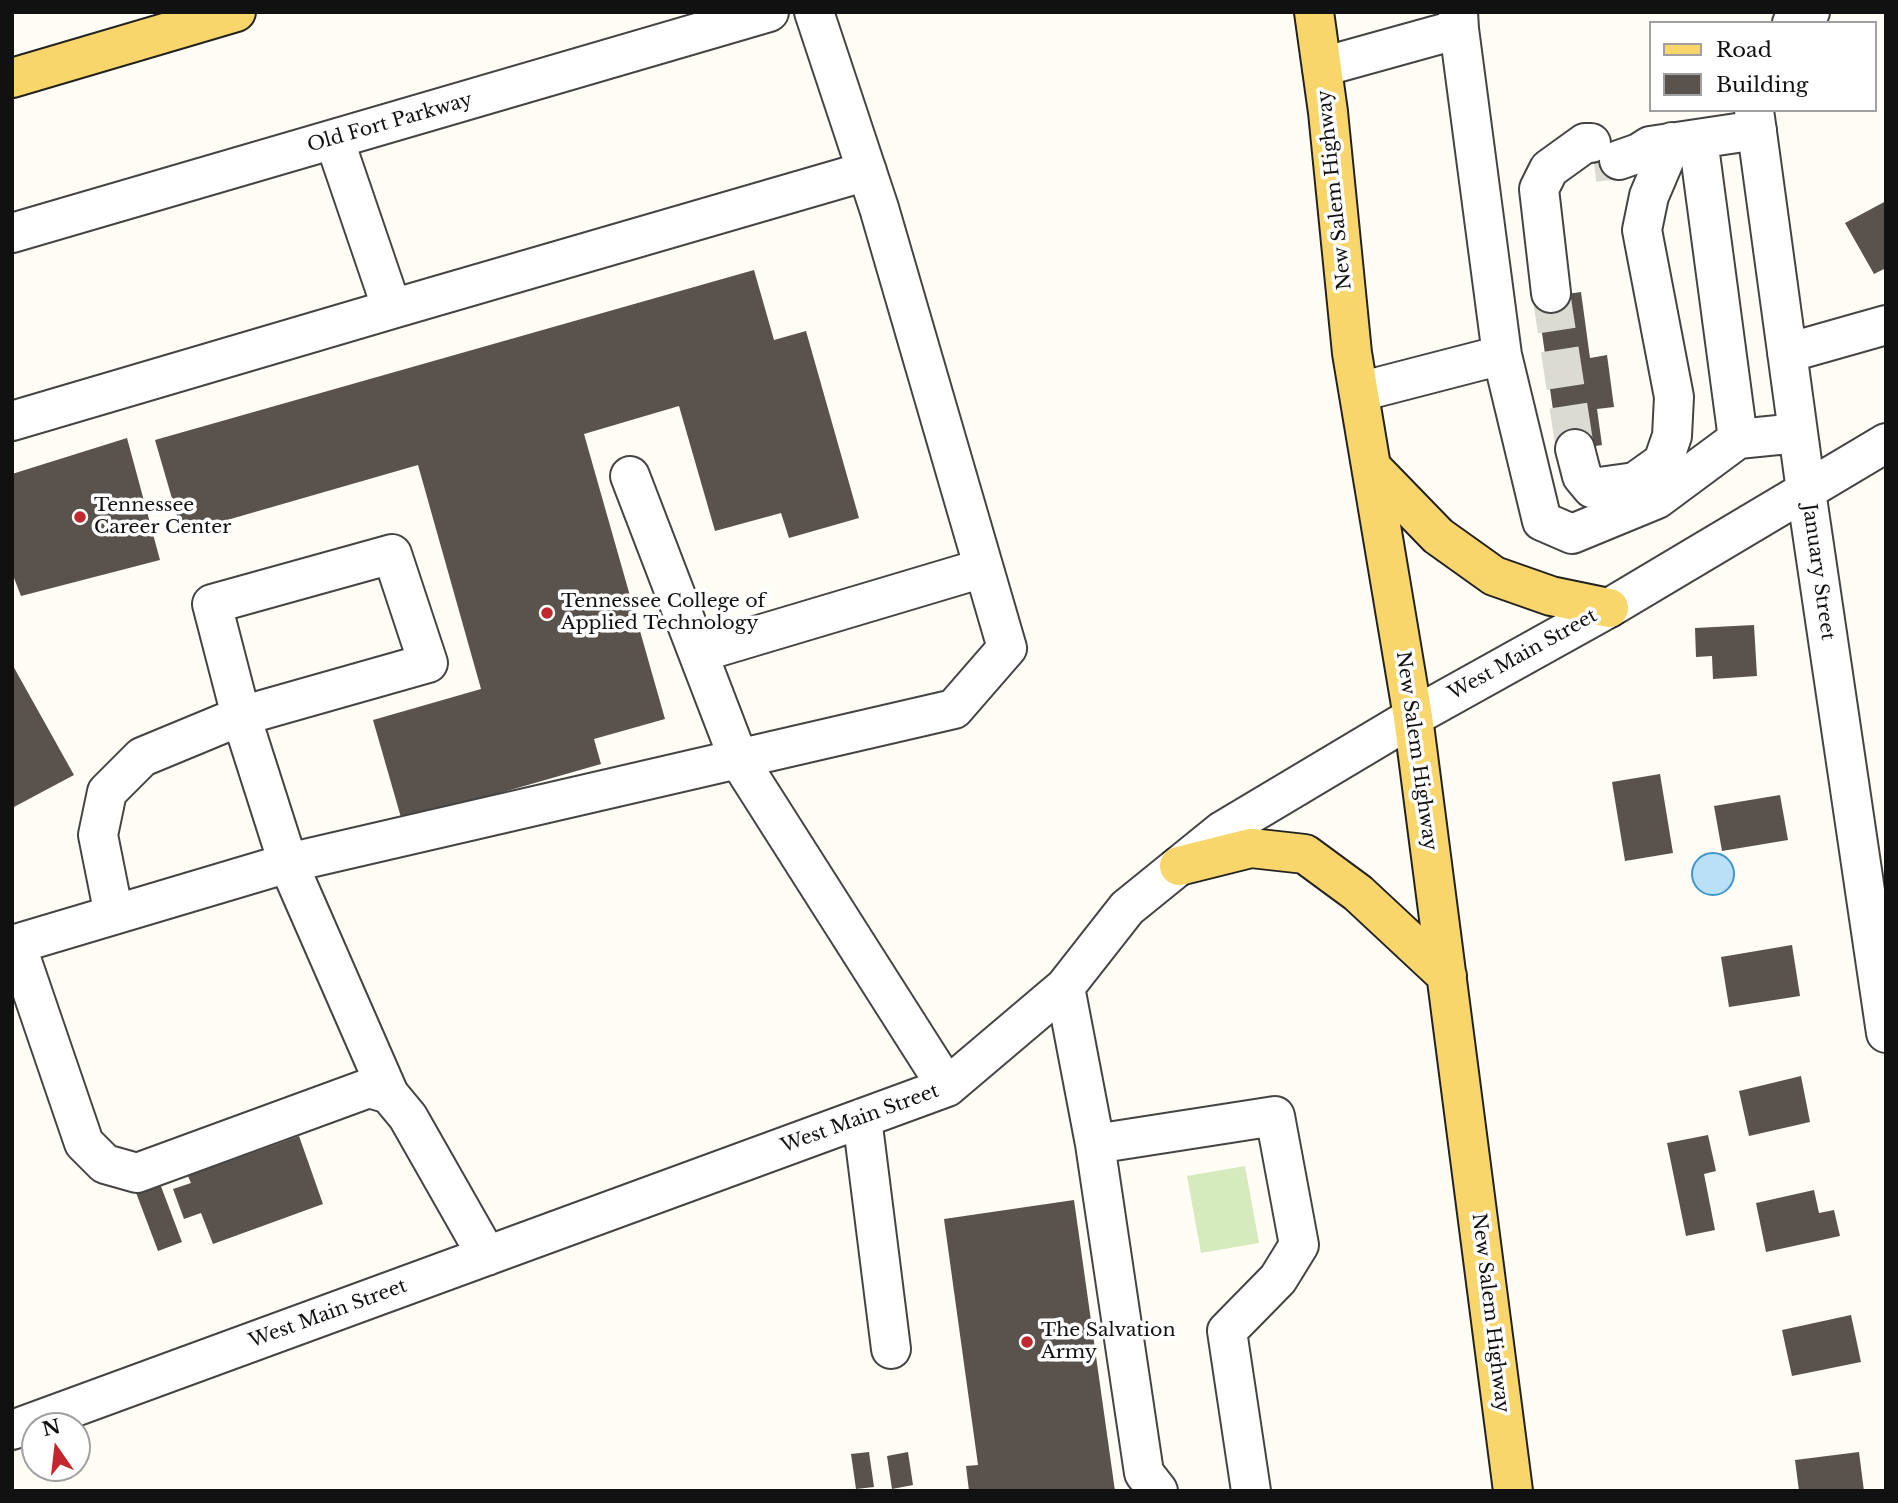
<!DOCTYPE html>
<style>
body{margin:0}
#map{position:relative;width:1898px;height:1503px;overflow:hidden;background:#fffdf5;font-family:"Libre Baskerville",serif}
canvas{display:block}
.frame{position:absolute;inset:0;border:14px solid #111;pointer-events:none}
.legend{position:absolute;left:1649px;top:21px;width:228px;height:91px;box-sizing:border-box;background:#fff;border:2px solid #a0a0a0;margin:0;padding:9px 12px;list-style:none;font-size:21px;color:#111}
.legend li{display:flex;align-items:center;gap:14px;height:35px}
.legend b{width:35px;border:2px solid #a0a0a0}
.north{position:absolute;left:21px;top:1412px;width:70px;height:70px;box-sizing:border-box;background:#fff;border:2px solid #a0a0a0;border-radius:50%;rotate:346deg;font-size:19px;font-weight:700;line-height:28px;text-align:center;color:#111}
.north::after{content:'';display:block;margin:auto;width:24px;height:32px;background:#c4262e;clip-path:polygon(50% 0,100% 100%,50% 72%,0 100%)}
</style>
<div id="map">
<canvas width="1898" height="1503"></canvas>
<div class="frame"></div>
<ul class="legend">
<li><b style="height:9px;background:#f9d66b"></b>Road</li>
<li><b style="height:19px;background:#5a524d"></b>Building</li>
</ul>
<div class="north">N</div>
</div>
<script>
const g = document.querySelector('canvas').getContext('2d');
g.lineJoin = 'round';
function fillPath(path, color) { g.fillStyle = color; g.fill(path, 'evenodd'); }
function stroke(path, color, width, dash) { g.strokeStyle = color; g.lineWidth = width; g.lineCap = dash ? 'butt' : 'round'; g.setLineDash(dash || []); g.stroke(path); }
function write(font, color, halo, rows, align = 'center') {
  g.font = font + ' "Libre Baskerville",serif'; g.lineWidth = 7; g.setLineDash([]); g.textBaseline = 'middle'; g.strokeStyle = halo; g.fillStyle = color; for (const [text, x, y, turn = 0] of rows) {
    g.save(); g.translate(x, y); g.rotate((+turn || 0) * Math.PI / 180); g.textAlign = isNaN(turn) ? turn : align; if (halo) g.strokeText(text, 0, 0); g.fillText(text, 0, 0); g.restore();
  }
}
const green = new Path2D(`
 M1245 1166 1259 1243 1201 1253 1187 1176Z`);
const water = new Path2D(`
 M1692 874a21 21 0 1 1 42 0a21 21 0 1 1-42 0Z`);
const building = new Path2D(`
 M1886 201V268L1874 274 1845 223Z
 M754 270 774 340 806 331 859 518 789 538 781 513 715 531 679 406 584 434 665 719 594 739 601 764 402 821 373 720 481 689 418 465 182 533 155 440Z
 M1581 292 1590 358 1607 355 1614 407 1597 409 1602 445 1559 452 1537 298Z
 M127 438 160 560 21 596 14 578 12 579V474Z
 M1754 625 1757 676 1713 679 1712 656 1696 657 1695 628Z
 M12 664 74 775 12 808Z
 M1660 774 1673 853 1625 861 1612 782Z
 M1780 795 1788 840 1722 851 1714 806Z
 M1792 945 1800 996 1729 1007 1721 957Z
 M1801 1076 1810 1122 1749 1136 1739 1091Z
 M1708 1135 1716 1171 1704 1174 1715 1230 1686 1236 1667 1143Z
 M299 1136 323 1204 213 1244 201 1213 184 1219 173 1189 191 1183 188 1176Z
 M159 1181 182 1242 158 1251 135 1190Z
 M1814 1190 1819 1213 1834 1210 1840 1236 1766 1252 1756 1203Z
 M1074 1200 1115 1491H969L966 1466 978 1465 944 1219Z
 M1851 1315 1861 1362 1792 1376 1782 1330Z
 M869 1452 874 1487 856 1489 851 1454Z
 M908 1452 913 1485 892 1489 887 1456Z
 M1859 1452 1864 1491H1799L1795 1460Z`);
const minorTunnel = new Path2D(`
 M1594 163 1619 160
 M1551 293 1575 449`);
const minor = new Path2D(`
 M1792 23 1810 12
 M1459 29 1502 355 1542 521 1572 534 1657 499 1738 439 1798 433
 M1322 67 1459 29 1458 12
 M1754 110 1806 491 1886 1033
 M334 139 392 309 867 171
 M1698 139 1738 439
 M1619 160 1639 153 1650 146 1757 130
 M12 233 769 12
 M1551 293 1539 189 1549 169 1585 143H1591
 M1787 353 1886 325
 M1359 392 1502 355
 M12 421 392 309
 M1575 449 1582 476 1592 488 1635 482 1663 462 1672 436 1674 397 1642 230 1649 196 1672 142
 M630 476 739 760 947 1087
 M698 653 983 568
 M12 944H16L84 1143 105 1164 137 1173 369 1088 389 1094 408 1117 487 1256
 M16 944 288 863 241 716 212 604 392 554 428 663 241 716 142 757 107 792 98 835 114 915
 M1065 987 1095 1144 1144 1473 1158 1491
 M389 1094 288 863 954 709 1007 648 879 208 814 12
 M862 1118 891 1349
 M1095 1144 1275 1116 1299 1245 1278 1279 1227 1331 1251 1491
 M12 1430 947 1087 1065 987 1127 908 1222 831 1413 717 1609 608 1886 443`);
const major = new Path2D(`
 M1314 12 1328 112 1352 353 1413 717 1513 1491
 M12 78 236 12
 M1372 468 1438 536 1494 576 1551 596 1609 608
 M1179 866 1251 848 1305 854 1358 893 1447 976`);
const markers = [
 [80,517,7,"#c4262e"],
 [547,613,7,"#c4262e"],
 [1027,1342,7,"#c4262e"]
];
const streetNames = [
 ["Old Fort Parkway",390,123,-16],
 ["New Salem Highway",1335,190,-96],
 ["January Street",1818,572,82],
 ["West Main Street",1523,655,-29],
 ["New Salem Highway",1416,751,82],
 ["West Main Street",860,1119,-20],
 ["New Salem Highway",1490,1313,83],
 ["West Main Street",328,1314,-20]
];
const poiNames = [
 ["Tennessee",94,506],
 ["Career Center",94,528],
 ["Tennessee College of",561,602],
 ["Applied Technology",561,624],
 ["The Salvation",1041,1331],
 ["Army",1041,1353]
];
fillPath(green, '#d5ebbd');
fillPath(water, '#b9e0f7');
stroke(water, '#3f96cf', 2);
fillPath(building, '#5a524d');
stroke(minorTunnel, '#dbdad3', 38, [38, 19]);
stroke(minor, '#444', 42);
stroke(major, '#222', 42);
stroke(minor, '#fff', 38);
stroke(major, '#f9d66b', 38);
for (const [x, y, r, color] of markers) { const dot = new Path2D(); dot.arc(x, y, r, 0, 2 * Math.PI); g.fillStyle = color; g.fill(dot); stroke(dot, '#fff', 2.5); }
write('19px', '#111', '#fff', streetNames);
write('19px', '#111', '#fff', poiNames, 'left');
</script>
